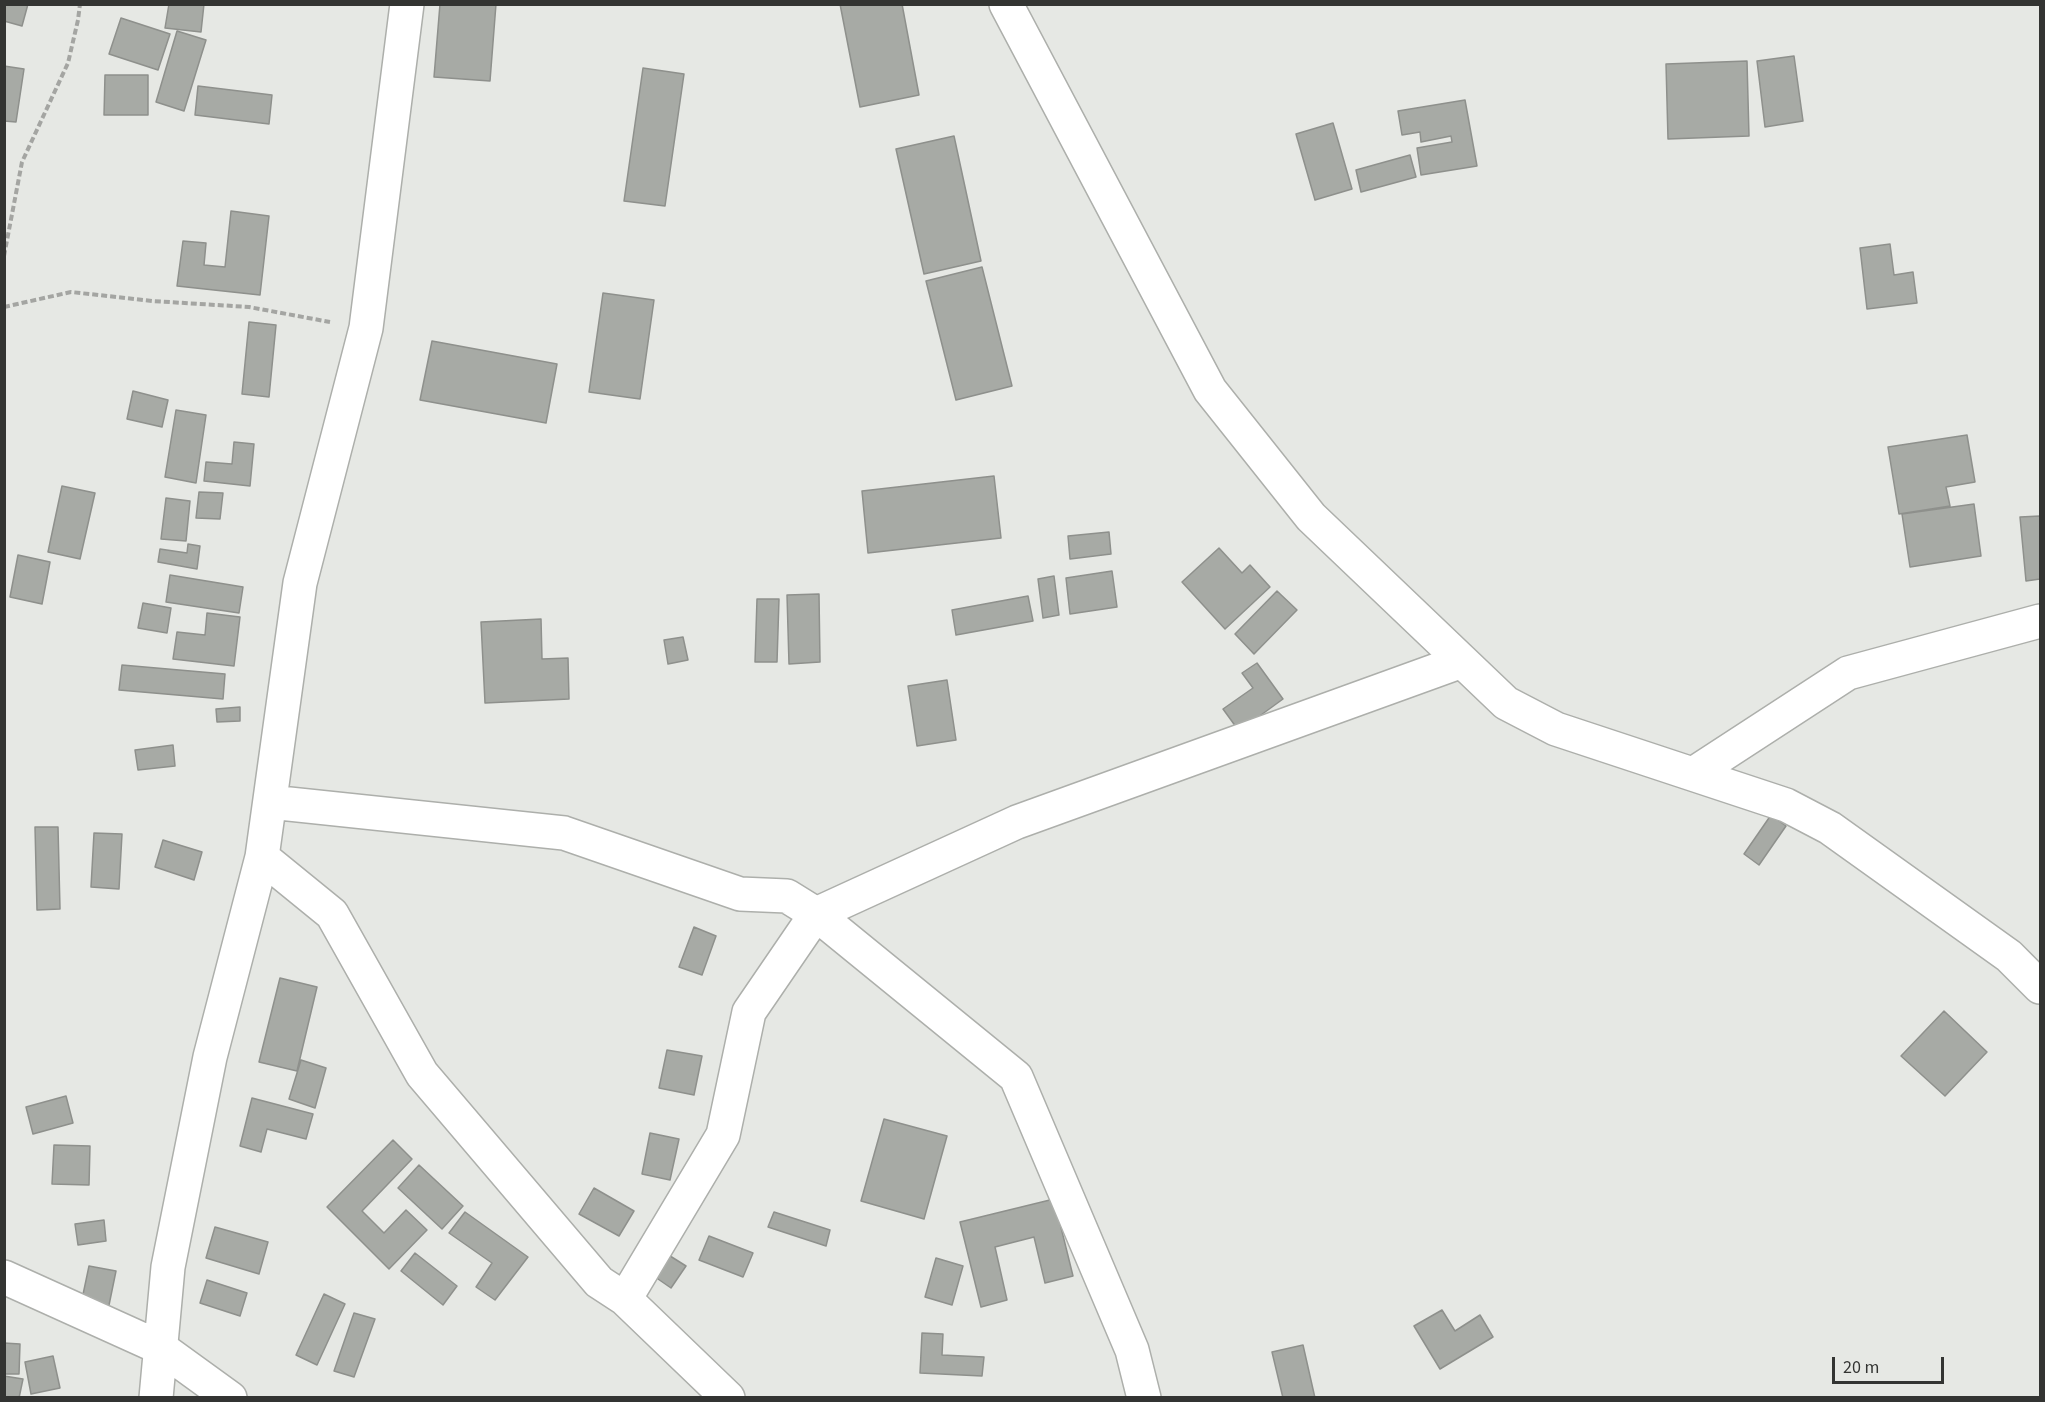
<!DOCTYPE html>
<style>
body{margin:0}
#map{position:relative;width:2045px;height:1402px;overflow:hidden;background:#e6e8e4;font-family:"Source Sans 3",sans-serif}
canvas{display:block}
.frame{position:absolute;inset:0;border:6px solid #333432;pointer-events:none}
.scale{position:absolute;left:1832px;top:1357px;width:112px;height:27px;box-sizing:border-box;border:3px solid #333432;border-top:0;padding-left:8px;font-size:18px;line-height:21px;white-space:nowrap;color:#333432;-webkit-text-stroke:4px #e6e8e4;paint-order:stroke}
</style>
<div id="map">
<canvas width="2045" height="1402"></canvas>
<div class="frame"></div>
<div class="scale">20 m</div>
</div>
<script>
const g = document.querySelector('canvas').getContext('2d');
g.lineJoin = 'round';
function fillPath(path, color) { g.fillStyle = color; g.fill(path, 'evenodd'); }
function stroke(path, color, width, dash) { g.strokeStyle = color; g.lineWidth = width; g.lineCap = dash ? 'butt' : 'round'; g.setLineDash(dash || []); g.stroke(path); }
const building = new Path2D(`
 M4 4H28L22 26 4 21Z
 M169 4H204L201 32 165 28Z
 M440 4H496L490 81 434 77Z
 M840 4H902L919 95 860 107Z
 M121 18 170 34 158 70 109 54Z
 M177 31 206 40 184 111 156 102Z
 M1794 56 1803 121 1765 127 1757 61Z
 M1747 61 1749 136 1668 139 1666 64Z
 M4 66 24 69 16 122 4 121Z
 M643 68 684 74 665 206 624 201Z
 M105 75H148V115H104Z
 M198 86 272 95 269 124 195 115Z
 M1465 100 1477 166 1421 175 1417 148 1452 142 1451 136 1421 142 1420 132 1402 135 1398 111Z
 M1333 123 1352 189 1315 200 1296 134Z
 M954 136 981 261 924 274 896 149Z
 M1410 155 1416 177 1361 192 1356 170Z
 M231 211 269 216 260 295 177 286 183 241 206 243 204 265 225 267Z
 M1890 244 1894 275 1913 272 1917 303 1867 309 1860 248Z
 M982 267 1012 386 956 400 926 281Z
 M603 293 654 300 640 399 589 392Z
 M249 322 276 325 269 397 242 394Z
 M432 341 557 364 546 423 420 400Z
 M133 391 168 400 162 427 127 419Z
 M176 410 206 415 196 483 165 477Z
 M1967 435 1975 482 1946 487 1950 506 1899 514 1888 447Z
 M234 442 254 444 250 486 204 481 206 462 232 464Z
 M994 476 1001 538 868 553 862 491Z
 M62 486 95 493 80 559 48 552Z
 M199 492 223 493 220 519 196 518Z
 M166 498 190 501 186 541 161 539Z
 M1974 504 1981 556 1910 567 1902 514Z
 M2040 516V579L2026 581 2020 517Z
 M1109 532 1111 554 1070 559 1068 536Z
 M188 544 200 546 197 569 158 562 160 549 187 553Z
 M1219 548 1242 573 1250 565 1270 587 1225 629 1182 582Z
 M18 555 50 562 42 604 10 597Z
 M1112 571 1117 607 1070 614 1066 578Z
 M170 575 243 587 239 613 166 602Z
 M1054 576 1059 615 1043 618 1038 579Z
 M1277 591 1297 610 1254 654 1235 634Z
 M819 594 820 662 789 664 787 595Z
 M1028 596 1033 621 956 635 952 610Z
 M757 599H779L777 662H755Z
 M143 603 171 608 167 633 138 628Z
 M207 613 240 617 234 666 173 659 177 632 205 635Z
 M541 619 542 659 568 658 569 699 485 703 481 622Z
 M683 637 688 660 668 664 664 640Z
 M1257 663 1283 699 1239 731 1223 709 1253 688 1242 673Z
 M122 665 225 674 223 699 119 690Z
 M947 680 956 740 917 746 908 686Z
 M240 707V721L217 722 216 709Z
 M173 745 175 766 138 770 135 750Z
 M1771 815 1786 826 1759 865 1744 854Z
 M35 827H58L60 909 37 910Z
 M94 833 122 834 119 889 91 887Z
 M163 840 202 852 194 880 155 867Z
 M694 927 716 936 702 975 679 967Z
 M280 978 317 987 297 1071 259 1062Z
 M1944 1011 1987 1052 1945 1096 1901 1056Z
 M667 1050 702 1056 694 1095 659 1088Z
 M301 1060 326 1068 315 1108 289 1099Z
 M66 1096 73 1123 33 1134 26 1107Z
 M252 1098 313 1114 306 1139 267 1129 261 1152 240 1146Z
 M884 1119 947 1136 924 1219 861 1201Z
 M650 1133 679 1139 670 1180 642 1174Z
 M393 1140 412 1159 362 1211 384 1233 406 1210 427 1230 389 1269 327 1207Z
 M54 1145 90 1146 89 1185 52 1184Z
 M419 1165 463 1206 442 1229 398 1188Z
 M594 1188 634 1211 619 1236 579 1214Z
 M1054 1199 1073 1276 1045 1283 1034 1237 995 1247 1007 1300 981 1307 960 1222Z
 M465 1212 528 1257 495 1300 476 1287 492 1263 449 1233Z
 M774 1212 830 1230 826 1246 768 1227Z
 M104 1220 106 1241 78 1245 75 1224Z
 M215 1227 268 1242 259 1274 206 1258Z
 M709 1236 753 1253 743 1277 699 1260Z
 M659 1249 686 1266 671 1288 645 1270Z
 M415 1253 457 1286 443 1305 401 1271Z
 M936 1258 963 1266 952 1305 925 1297Z
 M89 1266 116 1271 108 1310 81 1304Z
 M207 1280 247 1293 240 1316 200 1303Z
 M324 1294 345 1304 317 1365 296 1355Z
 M1442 1310 1455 1331 1480 1315 1493 1337 1440 1369 1414 1326Z
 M354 1313 375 1319 354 1377 334 1371Z
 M922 1333 943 1334 942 1355 984 1357 982 1376 920 1373Z
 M4 1343 20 1344 19 1374H4Z
 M1303 1345 1315 1398H1283L1272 1352Z
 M53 1356 60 1388 31 1394 25 1362Z
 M4 1376 23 1379 19 1398H4Z`);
const path = new Path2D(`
 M4 256 22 162 68 63 78 20 80 4
 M4 307 71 292 152 301 249 307 330 322`);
const minor = new Path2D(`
 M1006 4 1210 390 1311 517 1462 661 1506 703 1556 729 1786 805 1830 828 2009 956 2040 987
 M1693 774 1848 673 2040 621
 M270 802 564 833 740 894 787 896 816 914 1016 1077 1132 1350 1144 1398
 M262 857 332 914 422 1074 599 1282 625 1299 728 1398
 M4 1277 161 1348 230 1398
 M625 1299 723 1135 749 1012 816 914 1017 822 1462 661
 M156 1398 168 1267 210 1057 262 857 300 583 366 328 407 4`);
fillPath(building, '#a7aaa5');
stroke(building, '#8e908c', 1.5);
stroke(minor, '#adafab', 36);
stroke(path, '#a4a5a2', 4, [6, 3]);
stroke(minor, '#fff', 33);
</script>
